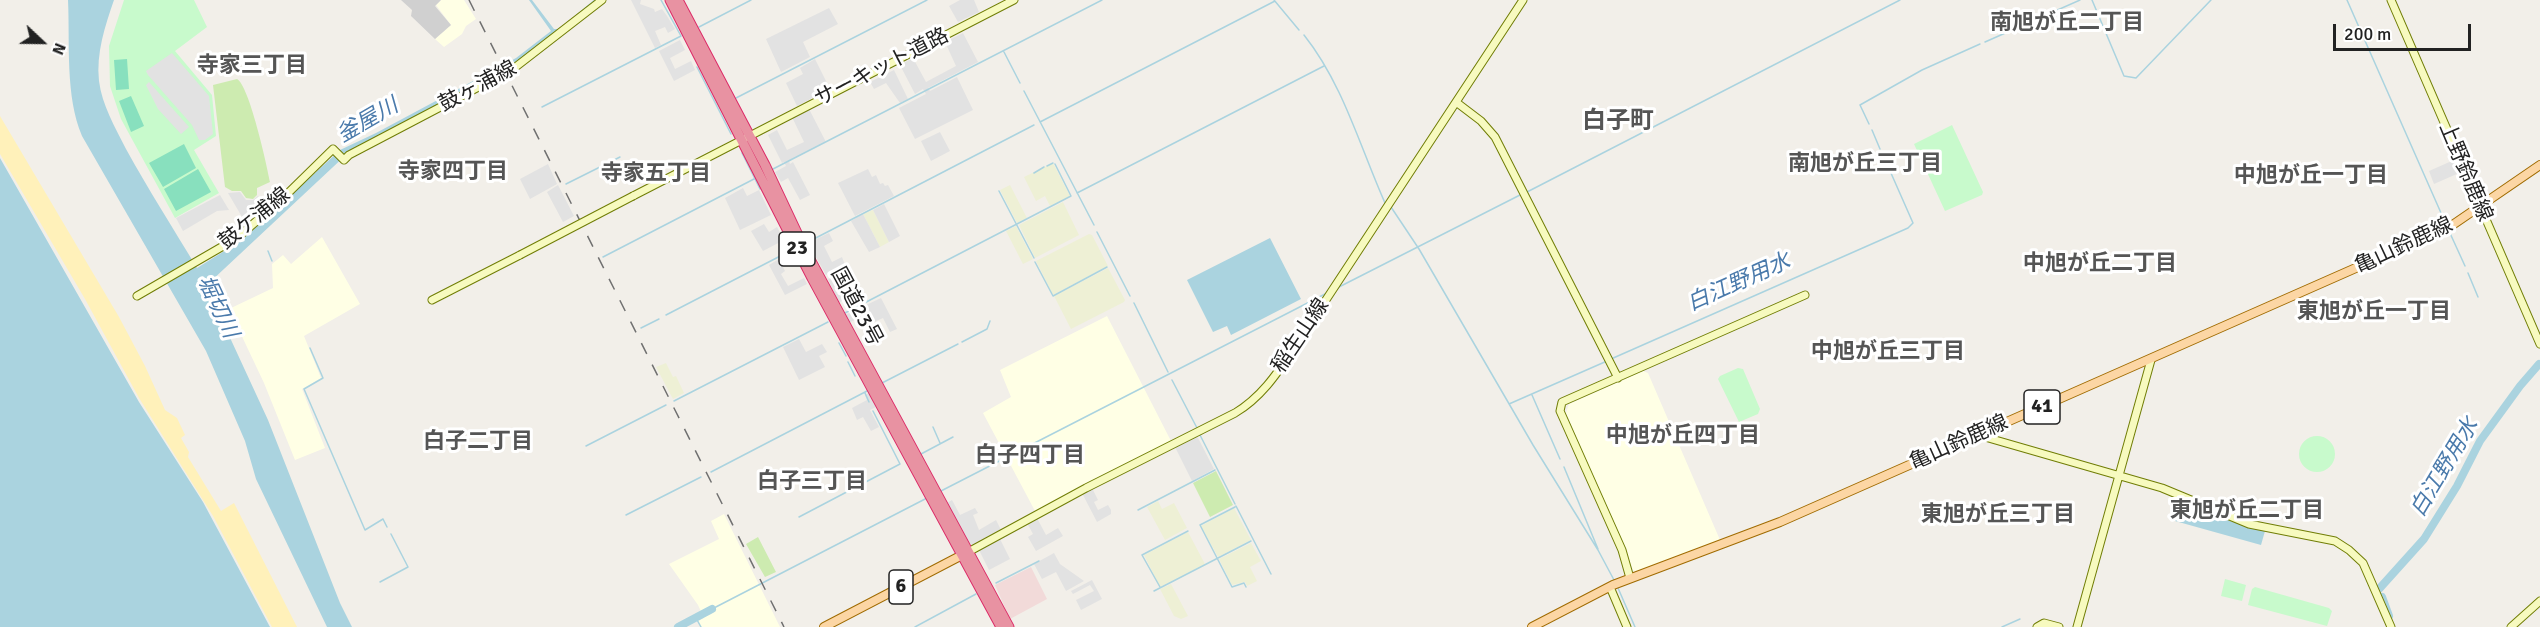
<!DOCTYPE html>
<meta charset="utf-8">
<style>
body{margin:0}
#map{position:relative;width:2540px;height:627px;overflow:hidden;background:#f2efe9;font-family:Signika,sans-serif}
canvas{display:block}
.north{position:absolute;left:12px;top:12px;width:60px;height:60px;-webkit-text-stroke:4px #fff;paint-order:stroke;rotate:112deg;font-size:16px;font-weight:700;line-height:24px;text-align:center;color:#222}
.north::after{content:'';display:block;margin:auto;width:21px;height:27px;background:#222;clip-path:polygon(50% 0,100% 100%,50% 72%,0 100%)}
.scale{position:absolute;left:2333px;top:24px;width:138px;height:27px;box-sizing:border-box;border:3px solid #222;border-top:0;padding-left:8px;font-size:18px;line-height:21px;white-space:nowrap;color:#222;-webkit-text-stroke:4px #fff;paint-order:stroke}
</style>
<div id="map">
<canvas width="2540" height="627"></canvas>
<div class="north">N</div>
<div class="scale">200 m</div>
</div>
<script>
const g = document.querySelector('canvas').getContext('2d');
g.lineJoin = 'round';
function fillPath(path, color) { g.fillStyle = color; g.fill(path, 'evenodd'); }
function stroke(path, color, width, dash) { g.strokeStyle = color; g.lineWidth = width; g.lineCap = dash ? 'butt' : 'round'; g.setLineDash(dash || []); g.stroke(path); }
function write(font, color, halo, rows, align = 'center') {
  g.font = font + ' Signika,"Noto Sans JP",sans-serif'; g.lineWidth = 6; g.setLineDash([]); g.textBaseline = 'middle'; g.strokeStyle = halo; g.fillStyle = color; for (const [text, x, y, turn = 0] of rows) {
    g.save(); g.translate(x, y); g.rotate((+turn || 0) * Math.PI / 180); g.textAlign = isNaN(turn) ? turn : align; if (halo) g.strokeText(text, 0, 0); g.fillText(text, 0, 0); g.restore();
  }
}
const commercial = new Path2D(`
 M1031 567 1047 599 1010 619 995 585Z`);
const education = new Path2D(`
 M441 0H464L476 19 466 26 462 34 444 47 435 39 451 25 436 5Z
 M322 237 360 304 304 336 321 378 302 389 325 448 295 460 264 383 229 309 273 288 272 264 283 255 291 264Z
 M1107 316 1171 441 1035 511 983 413 1011 397 1000 370Z
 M1643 371 1648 373 1720 540 1634 572 1566 413 1569 404Z
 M724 514 780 627H701L698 621 704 618 698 605 669 564 719 539 711 521Z`);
const religious = new Path2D(`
 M401 0H441L435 6 451 25 435 39 411 16 412 10Z`);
const farmland = new Path2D(`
 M1053 163 1070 196 1050 206 1045 196 1036 201 1024 177Z
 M1010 185 1027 218 1017 223 1000 190Z
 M1063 202 1079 235 1035 258 1019 225Z
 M873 210 889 242 880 247 863 214Z
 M1016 226 1033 259 1023 264 1006 231Z
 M1089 234 1092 235 1108 266 1053 295 1036 261Z
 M1108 268 1125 300 1124 302 1071 329 1054 296Z
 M666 363 673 377 676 376 684 393 673 399 656 367Z
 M1158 501 1162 509 1174 503 1187 528 1165 540 1147 507Z
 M1234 508 1251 540 1218 557 1201 526Z
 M1188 532 1205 564 1160 587 1144 555Z
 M1251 543 1261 561 1250 567 1257 581 1247 586 1245 582 1232 585 1219 559Z
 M1171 584 1188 616 1181 619 1174 616 1160 589Z`);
const grass = new Path2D(`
 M237 79C249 85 267 165 270 182L257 188V195L253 199 246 198 241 191H232L225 187 213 85Z
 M1216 471 1233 505 1210 517 1193 483Z
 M758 537 776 572 765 577 746 544Z`);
const sand = new Path2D(`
 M0 116 119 317 145 366 165 410 177 418 185 435 181 438 189 452 188 457 221 511 234 503 297 627H272L213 516 139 398 85 299 0 154Z`);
const park = new Path2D(`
 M124 0H194L207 27 175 51 212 95 216 136 194 150 219 193 175 218 121 119 110 86 109 46Z
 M1952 125 1983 192 1982 195 1945 211 1914 144Z
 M1738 368 1743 369 1760 409 1758 414 1739 422 1718 379 1720 376Z
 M2299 454a18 18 0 1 1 36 0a18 18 0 1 1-36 0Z
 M2225 579 2246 585 2242 601 2221 596Z
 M2255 587 2329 608 2332 611 2327 626 2248 605 2252 589Z`);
const pitch = new Path2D(`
 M127 59 129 89 116 90 114 60Z
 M131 96 144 126 131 132 119 101Z
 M184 144 196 168 163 187 149 163Z
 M198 169 211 192 176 211 164 189Z`);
const parking = new Path2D(`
 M631 0H641L640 4 654 9 655 12 662 9 667 16 675 29 668 33 665 27 655 31 661 45 655 48Z
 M960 0H974L979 12 958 22 949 6Z
 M829 8 838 24 803 42 810 57 781 72 766 39Z
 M963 33 978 62 928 88 930 91 957 77 973 110 915 139 899 108 926 94 923 89 915 94 900 65 913 58 926 82 956 66 945 42Z
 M680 40 685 50 670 58 675 69 691 61 695 70 674 81 659 51Z
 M172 53 209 96 213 134 205 140H199L192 125 148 75 146 71Z
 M815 59 830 89 797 106 786 83 803 74 800 68Z
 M894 70 908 99 900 103 886 83 874 89 870 82Z
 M149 82 189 127 181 134 158 109 146 85Z
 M809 109 826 142 789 161 790 164 793 162 810 195 800 200 788 178 781 182 775 172 786 166 784 162 782 163 768 135 777 130 787 150 804 142 792 117Z
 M940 132 950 151 931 161 921 141Z
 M2454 160 2459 173 2434 184 2429 171Z
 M548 164 557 184 530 199 520 179Z
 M868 169 872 177 876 175 880 184 883 183 885 186 888 185 894 196 855 216 838 183Z
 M558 185 574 216 563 222 547 192Z
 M743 188 747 196 759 190 771 215 740 230 725 198Z
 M240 192 246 200H253L258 196 269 208 251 225 245 222 228 193Z
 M220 195 229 210 217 211 183 231 176 218Z
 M884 204 900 236 889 242 873 210Z
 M863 214 880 247 869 252 851 221Z
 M764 224 769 232 777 227 784 240 763 251 751 231Z
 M829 233 833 241 824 246 832 262 842 257 845 265 826 275 808 243Z
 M779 259 785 271 781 274 788 286 804 278 807 284 785 295 769 265Z
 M847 269 862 299 856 302 852 296 838 303 828 279Z
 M881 298 897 329 890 332 883 318 872 323 867 313 849 323 845 315Z
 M799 339 806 352 822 344 827 352 819 356 825 367 799 380 783 347Z
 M869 393 876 407 870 410 879 427 871 431 863 417 857 420 852 408 867 400 865 395Z
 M1197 436 1214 469 1192 481 1175 447Z
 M1092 488 1098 500 1094 502 1098 510 1108 505 1111 510V514L1097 522 1082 493Z
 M952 500 960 515 975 508 978 513 973 515 979 530 996 520 1001 530 973 545 968 543 947 503Z
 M1037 518 1046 535 1058 528 1063 536 1036 551 1028 537 1033 534 1027 523Z
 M1000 539 1010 559 989 570 979 550Z
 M1054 553 1060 564 1084 581 1066 591 1056 572 1042 579 1034 564Z
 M1092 580 1102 599 1081 610 1076 600 1094 591 1090 585 1073 594 1071 591Z`);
const water = new Path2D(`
 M68 0H114C105 26 96 53 99 81 102 105 115 127 126 149 148 189 173 228 197 268L242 240 340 150 376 133 516 58 551 31 529 0H532L554 29H565L530 56 348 153 209 283 208 290 268 420 340 603 352 627H327L256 479 245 441 206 351 82 136C65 96 70 43 68 0Z
 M0 158 139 402 203 502 270 627H0Z
 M1270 238 1301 299 1231 335 1227 326 1213 332 1187 280Z
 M2181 500 2230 521 2265 531 2261 545 2175 521Z`);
const stream = new Path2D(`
 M1274 0 1299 30
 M2092 0 2124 76 2136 78 2211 0
 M2347 0 2445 222
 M571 20 595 0
 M699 27 751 0
 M1304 35C1343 84 1360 147 1385 203
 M1985 42 2080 0
 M1004 52 1020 83
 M697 67 731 134
 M1024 91 1094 225
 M736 98 927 0
 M542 107 681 36 661 0
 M1040 122 1275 1
 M1869 124 1860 105 1922 70 1980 44
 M1872 130 1880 149
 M742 153 760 189
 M1047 166 1053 163
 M773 169 1102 0
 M1034 173 1044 167
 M566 184 620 157
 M999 191 1034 258
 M1527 192 1900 0
 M1077 193 1324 66
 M1391 207 1419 249 1533 445 1598 550 1614 580
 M2449 231 2465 266
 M1097 232 1130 296
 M808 242 1034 125
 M268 251 272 261
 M603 257 754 179
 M1035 262 1053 296 1107 267
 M2468 273 2478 297
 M1337 288 1520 195
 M1134 303 1168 372
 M845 313 1071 196 1055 164
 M666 315 790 251
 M641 328 659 319
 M962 342 987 329 990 321
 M839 343 846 356
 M310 348 323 378 304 389 365 530 383 519 387 527
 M1611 359 1908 228 1913 223 1883 155
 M848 362 855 376
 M1172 380 1197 428
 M882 383 958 344
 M865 393 869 402
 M1532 395 1560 459
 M674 401 828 322
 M1509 404 1607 361
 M933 427 940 443
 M1200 435 1235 504
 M586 446 666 405
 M921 454 953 437
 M1564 467 1598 549
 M711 472 867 391
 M939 492 1327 293
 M1236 506 1271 574
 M1235 507 1200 525 1232 587 1244 583 1246 587
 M1138 510 1215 470
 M626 515 701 477
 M799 517 900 464 873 411
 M380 582 408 567 391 534
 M996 583 1039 561
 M1160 587 1142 555 1188 531
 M1618 588 1635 627
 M1154 591 1251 541
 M712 609 927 498
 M696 618 701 627
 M915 627 976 594
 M2002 627 2020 619`);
const river = new Path2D(`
 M2379 589 2424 539 2457 486 2480 441 2520 386 2539 364
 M2382 597 2389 616
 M678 627 712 609`);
const secondary = new Path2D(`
 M2391 0 2540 344
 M1456 102 1481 121 1495 137 1618 378
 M633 196 1014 0
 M137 296 237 238 283 198 333 149 344 160 349 155 513 69 602 0
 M432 300 520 255
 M1978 435 2162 488 2249 524 2335 541 2349 550 2363 563 2391 627
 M970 551 1086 488 1235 413C1262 397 1278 372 1295 347L1523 0
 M1630 578 1622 550 1560 411 1562 402 1805 295
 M1610 587 1627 627
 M2037 627 2044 623 2059 627
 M2077 627 2151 360
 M2511 627 2540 601`);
const primary = new Path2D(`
 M824 627 966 553
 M1532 627 1613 585 1780 522 2451 226 2540 165`);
const highway = new Path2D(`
 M670 0 812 278 1001 627
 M678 0 765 165 805 250 1009 627`);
const rail = new Path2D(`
 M469 0 784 627`);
const secondaryBridge = new Path2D(`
 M520 255 633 196`);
const shields = [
 [797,249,36],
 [2042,407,36],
 [901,587,24]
];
const shieldNames = [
 ["23",797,249],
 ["41",2042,407],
 ["6",901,587]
];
const streetNames = [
 ["サーキット道路",882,68,-27],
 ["鼓ヶ浦線",478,87,-28],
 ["上野鈴鹿線",2465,172,67],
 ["鼓ケ浦線",255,219,-39],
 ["亀山鈴鹿線",2404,246,-25],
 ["国道23号",856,307,62],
 ["稲生山線",1301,336,-56],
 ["亀山鈴鹿線",1959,443,-24]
];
const neighbourhoodNames = [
 ["南旭が丘二丁目",2067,23],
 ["寺家三丁目",252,66],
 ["南旭が丘三丁目",1865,164],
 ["寺家四丁目",453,172],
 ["寺家五丁目",656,174],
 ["中旭が丘一丁目",2311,176],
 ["中旭が丘二丁目",2100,264],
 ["東旭が丘一丁目",2374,312],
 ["中旭が丘三丁目",1888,352],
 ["中旭が丘四丁目",1683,436],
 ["白子二丁目",478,442],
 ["白子四丁目",1030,456],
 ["白子三丁目",812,482],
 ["東旭が丘二丁目",2247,511],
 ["東旭が丘三丁目",1998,515]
];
const waterNames = [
 ["釜屋川",368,121,-30],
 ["白江野用水",1739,283,-24],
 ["堀切川",217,307,65],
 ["白江野用水",2445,468,-59]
];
const quarterNames = [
 ["白子町",1618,122]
];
fillPath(commercial, '#f2dad9');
fillPath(education, '#ffffe5');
fillPath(religious, '#d0d0d0');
fillPath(farmland, '#eef0d5');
fillPath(grass, '#cdebb0');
fillPath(sand, '#fff1ba');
fillPath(park, '#c8facc');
fillPath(pitch, '#88e0be');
fillPath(parking, '#e2e2e2');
fillPath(water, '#aad3df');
stroke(stream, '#aad3df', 1.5);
stroke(river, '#aad3df', 8);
stroke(secondary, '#707d05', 9);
stroke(primary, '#a06b00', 10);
stroke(highway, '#dc2a67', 11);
stroke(secondary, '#f7fabf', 7);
stroke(primary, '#fcd6a4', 8);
stroke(highway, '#e892a2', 9);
stroke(rail, '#707070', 1.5, [12, 12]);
stroke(secondaryBridge, '#707d05', 9, []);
stroke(secondaryBridge, '#f7fabf', 7);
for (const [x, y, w] of shields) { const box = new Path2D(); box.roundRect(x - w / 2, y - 17, w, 34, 4.5); g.fillStyle = '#fff'; g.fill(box); stroke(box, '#222', 1.5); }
write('bold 20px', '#222', null, shieldNames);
write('21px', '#222', '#fff', streetNames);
write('bold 22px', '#555', '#fff', neighbourhoodNames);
write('italic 22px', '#4a7aab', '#fff', waterNames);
write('bold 24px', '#555', '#fff', quarterNames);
</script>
